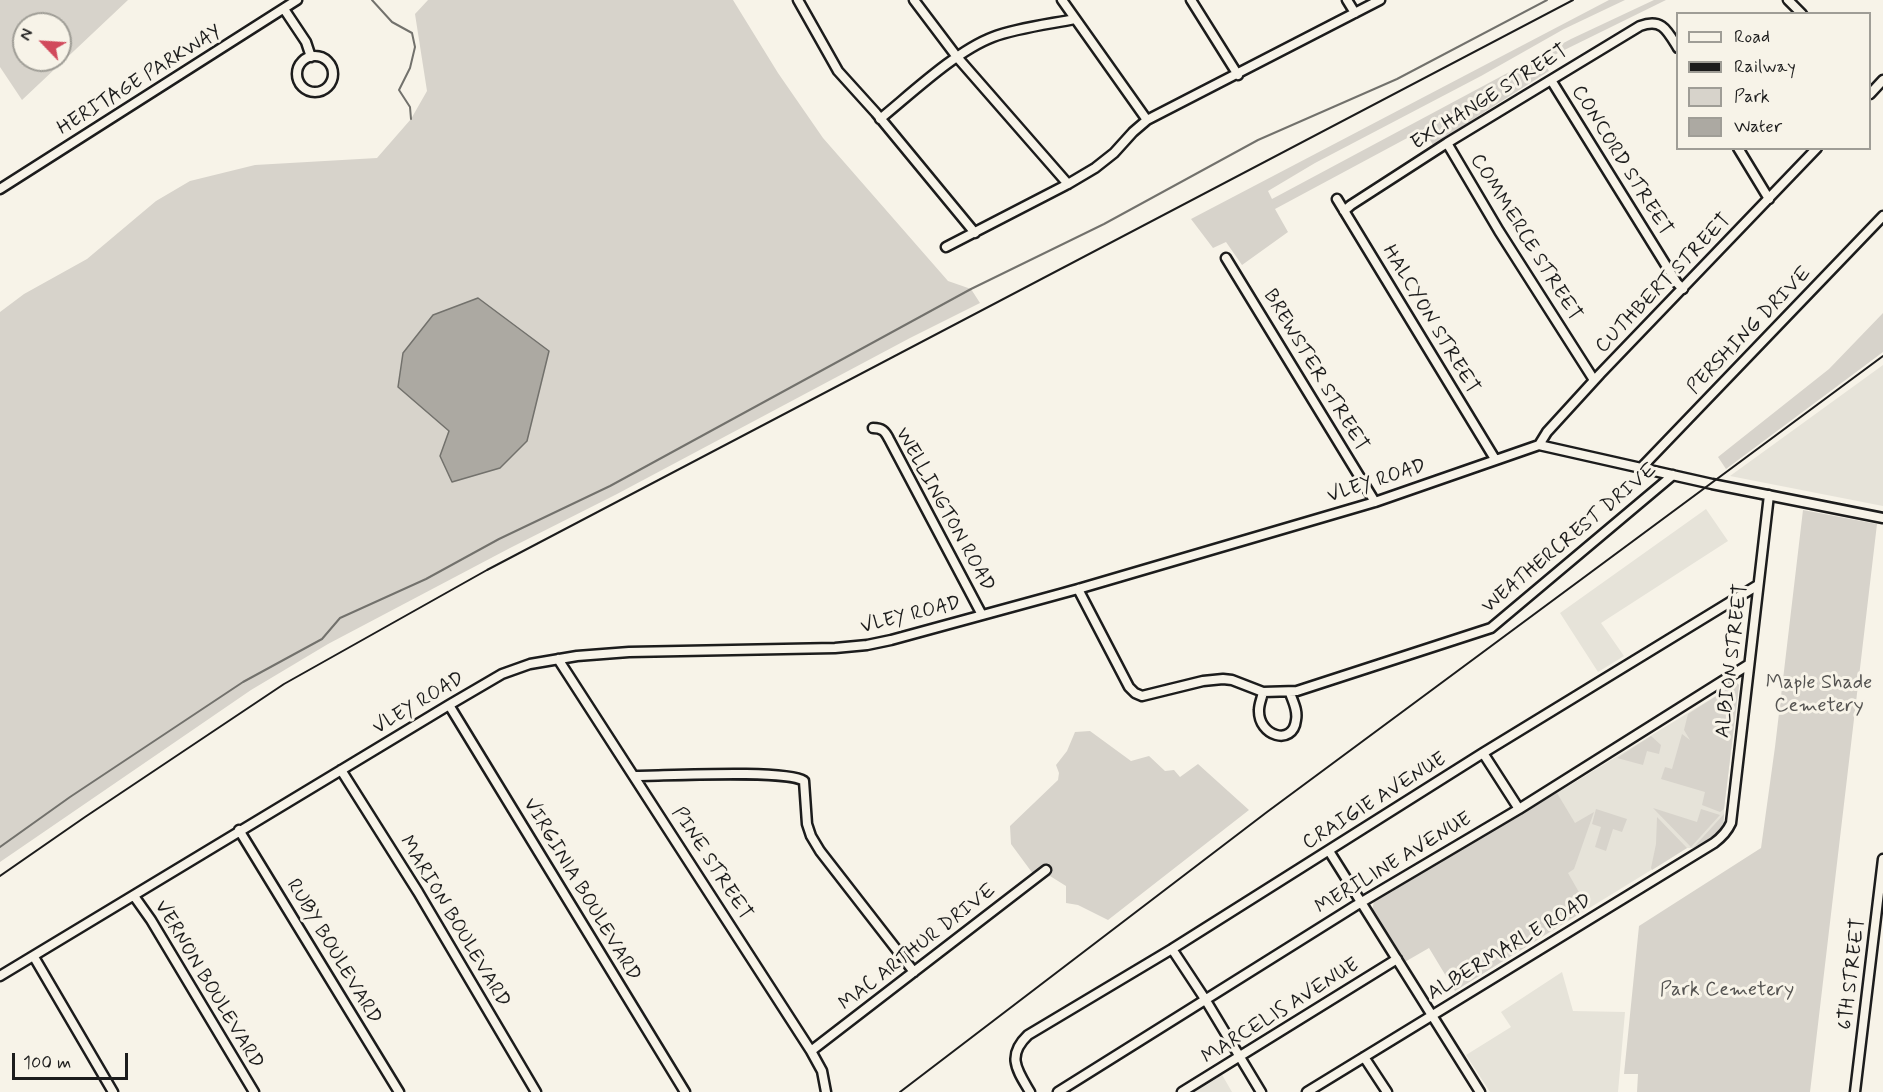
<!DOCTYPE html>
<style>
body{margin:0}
#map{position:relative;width:1883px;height:1092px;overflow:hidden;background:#f7f3e8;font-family:Mynerve,sans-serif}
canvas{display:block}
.legend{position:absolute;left:1676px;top:12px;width:195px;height:138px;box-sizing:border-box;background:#f7f3e8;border:2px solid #9f9d96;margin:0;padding:8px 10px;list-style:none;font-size:18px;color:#1c1c1c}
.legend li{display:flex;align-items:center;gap:12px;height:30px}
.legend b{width:30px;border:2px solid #9f9d96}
.north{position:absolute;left:12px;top:12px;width:60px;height:60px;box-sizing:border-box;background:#f7f3e8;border:2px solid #9f9d96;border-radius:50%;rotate:295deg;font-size:16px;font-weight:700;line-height:24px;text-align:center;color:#1c1c1c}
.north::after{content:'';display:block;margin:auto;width:21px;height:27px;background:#d1495b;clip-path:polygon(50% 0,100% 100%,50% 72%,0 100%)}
.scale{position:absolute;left:12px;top:1053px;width:116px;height:27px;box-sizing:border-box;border:3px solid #1c1c1c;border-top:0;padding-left:8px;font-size:18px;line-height:21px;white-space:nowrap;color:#1c1c1c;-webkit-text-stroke:4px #f7f3e8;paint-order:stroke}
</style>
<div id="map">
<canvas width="1883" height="1092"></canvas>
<ul class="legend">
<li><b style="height:8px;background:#f7f3e8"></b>Road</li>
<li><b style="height:8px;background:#1c1c1c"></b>Railway</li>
<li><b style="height:16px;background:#d7d3cb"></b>Park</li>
<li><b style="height:16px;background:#aca9a2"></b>Water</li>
</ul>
<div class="north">N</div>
<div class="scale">100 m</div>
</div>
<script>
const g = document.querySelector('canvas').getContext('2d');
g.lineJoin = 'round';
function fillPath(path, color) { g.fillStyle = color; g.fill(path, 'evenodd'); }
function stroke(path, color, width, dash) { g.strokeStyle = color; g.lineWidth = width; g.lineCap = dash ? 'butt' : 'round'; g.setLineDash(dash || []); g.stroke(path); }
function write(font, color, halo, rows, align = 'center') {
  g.font = font + ' Mynerve,sans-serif'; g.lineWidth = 6; g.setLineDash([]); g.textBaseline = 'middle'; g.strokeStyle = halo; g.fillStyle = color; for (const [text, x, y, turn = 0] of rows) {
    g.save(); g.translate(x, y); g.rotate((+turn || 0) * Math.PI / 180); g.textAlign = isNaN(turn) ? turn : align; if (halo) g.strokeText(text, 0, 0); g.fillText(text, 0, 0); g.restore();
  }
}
const built = new Path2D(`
 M1883 365V506L1730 476Z
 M1706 509 1728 541 1601 623 1624 656 1598 672 1560 613Z
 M1737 683 1739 685 1724 809V824L1717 834 1693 848H1687L1469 982 1442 940 1372 911 1374 902 1557 793Z
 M1562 972 1573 1011 1625 1012 1618 1092H1490L1466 1055 1511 1027 1501 1012Z
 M1221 1073 1232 1092H1190Z`);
const green = new Path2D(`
 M0 0H128L22 100 0 67ZM24 24H60V60H24Z
 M428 0H733L778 73 823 138 948 281 971 289 980 303 910 338 617 494 510 548 328 644 251 690 0 862V312L24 294 87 259 156 201 190 181 255 165 377 158 411 119 427 91 415 14Z
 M1609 0H1625L1564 29 1481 76 1315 163 1268 191 1272 199 1571 39 1654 0H1666L1542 61 1549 71 1433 145 1424 129 1275 209 1288 232 1242 265 1226 242 1213 248 1191 219Z
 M1883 313V352L1726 469 1718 457 1829 369Z
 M1803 510 1877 524 1810 1092H1637L1638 1074H1624L1639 926 1761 848 1775 747Z
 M1737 683 1739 685 1724 809 1720 812 1702 805 1705 792 1661 779 1665 767 1672 769 1682 734 1690 740 1684 730 1688 714Z
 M1090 731 1131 761 1149 756 1165 771 1174 770 1180 777 1198 764 1249 810 1108 920 1078 905 1066 903V886L1050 876 1039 882 1011 844 1010 826 1058 780 1059 773 1056 765 1067 751 1075 732Z
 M1651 736 1661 745 1659 754 1647 751 1643 765 1617 758Z
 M1557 793 1575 823 1594 812 1574 869 1568 873 1588 908 1455 991 1429 948 1403 963 1372 911 1374 902Z
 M1653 808 1697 822 1701 809 1720 815 1691 847Z
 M1596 809 1627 819 1622 832 1613 829 1606 851 1595 847 1601 827 1592 824Z
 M1724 814C1724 835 1709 839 1693 848Z
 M1657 817 1687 848 1652 870 1651 868 1656 844Z`);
const water = new Path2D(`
 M478 298 549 351 527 441 500 468 452 482 440 456 449 431 398 387 403 353 433 315Z`);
const stream = new Path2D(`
 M372 0 392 22 412 33 415 47 410 68 399 90 410 107 411 119
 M0 847 70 797 243 682 322 639 340 618 426 579 499 539 610 486 971 289 1104 224 1258 140 1397 79 1547 0`);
const minor = new Path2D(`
 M798 0 838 71 876 113 975 233
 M914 0 957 57 1068 184
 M1062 0 1147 120
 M1191 0 1238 75
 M1347 0 1355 13
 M1788 0 1802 14
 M284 9 306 42 311 57
 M297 74a18 18 0 1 1 36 0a18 18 0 1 1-36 0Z
 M1551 80 1677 283 1683 289
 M1870 94 1883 80
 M880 119C912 93 956 51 993 37 1016 28 1050 24 1075 19
 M1447 143 1499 231 1594 380
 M1738 148 1769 199
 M0 189 297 0
 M1337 199 1495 459
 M1344 211 1351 205 1447 143 1640 26C1662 18 1667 30 1678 48
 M946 247 1068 184 1095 168 1114 153 1133 132 1147 120 1380 0
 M1226 258 1375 502
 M873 428C882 428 885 431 889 439L982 615
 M1539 445 1547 432 1600 374 1817 148
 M1641 468 1883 216
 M1078 589 1129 687 1135 693 1142 696 1203 681 1223 679 1232 680 1263 692 1297 691 1491 628 1673 475
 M558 659 811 1051 822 1071 826 1092
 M1263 692C1262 698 1259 704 1259 710 1258 736 1293 747 1296 720 1298 710 1293 702 1290 693
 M449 705 685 1092
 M1483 753 1519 809
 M341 770 418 892 536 1092
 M635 776C664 776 786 769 804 781L807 824 811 836 820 851 914 972
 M239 830 399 1092
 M1329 851 1480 1092
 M134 896 151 920 254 1092
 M1172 949 1205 999 1261 1092
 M34 957 113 1092
 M0 976 449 705 502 674 530 664 577 656 629 652 835 648 867 645 891 640 1078 589 1375 502 1539 445 1712 484 1883 518
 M811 1051 1046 870
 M1364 1057 1387 1092
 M1030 1092C1017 1070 1006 1056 1028 1035L1172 949 1483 753 1758 585
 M1058 1092 1355 906 1519 809 1748 665
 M1182 1092 1397 959
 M1307 1092 1714 843C1722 837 1727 832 1731 823L1769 495
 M1855 1092 1883 859`);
const rail = new Path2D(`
 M0 876 85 817 284 684 487 570 1573 0
 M900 1092 1267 812 1883 356`);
const streetNames = [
 ["HERITAGE PARKWAY",140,81,-32],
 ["EXCHANGE STREET",1490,98,-32],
 ["CONCORD STREET",1621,161,58],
 ["COMMERCE STREET",1525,238,58],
 ["CUTHBERT STREET",1664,284,-46],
 ["HALCYON STREET",1430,320,59],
 ["PERSHING DRIVE",1750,331,-46],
 ["BREWSTER STREET",1315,371,59],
 ["VLEY ROAD",1377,482,-18],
 ["WELLINGTON ROAD",944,510,61],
 ["WEATHERCREST DRIVE",1570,539,-40],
 ["VLEY ROAD",911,616,-14],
 ["ALBION STREET",1733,661,-83],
 ["VLEY ROAD",419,704,-31],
 ["CRAIGIE AVENUE",1375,802,-32],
 ["PINE STREET",711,864,57],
 ["MERILINE AVENUE",1394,864,-31],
 ["VIRGINIA BOULEVARD",581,890,59],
 ["MARION BOULEVARD",454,922,59],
 ["MAC ARTHUR DRIVE",918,948,-38],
 ["ALBERMARLE ROAD",1510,948,-31],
 ["RUBY BOULEVARD",333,952,59],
 ["6TH STREET",1853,974,-83],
 ["VERNON BOULEVARD",208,985,59],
 ["MARCELIS AVENUE",1281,1012,-32]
];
const parkNames = [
 ["Maple Shade",1819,684],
 ["Cemetery",1819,707],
 ["Park Cemetery",1727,991]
];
fillPath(built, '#e6e3d9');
fillPath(green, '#d7d3cb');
fillPath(water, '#aca9a2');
stroke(water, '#72716c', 1.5);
stroke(stream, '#72716c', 2);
stroke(minor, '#1c1c1c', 13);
stroke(minor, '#f7f3e8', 8);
stroke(rail, '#1c1c1c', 2);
write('20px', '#1c1c1c', '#f7f3e8', streetNames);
write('20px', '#545351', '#f7f3e8', parkNames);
</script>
